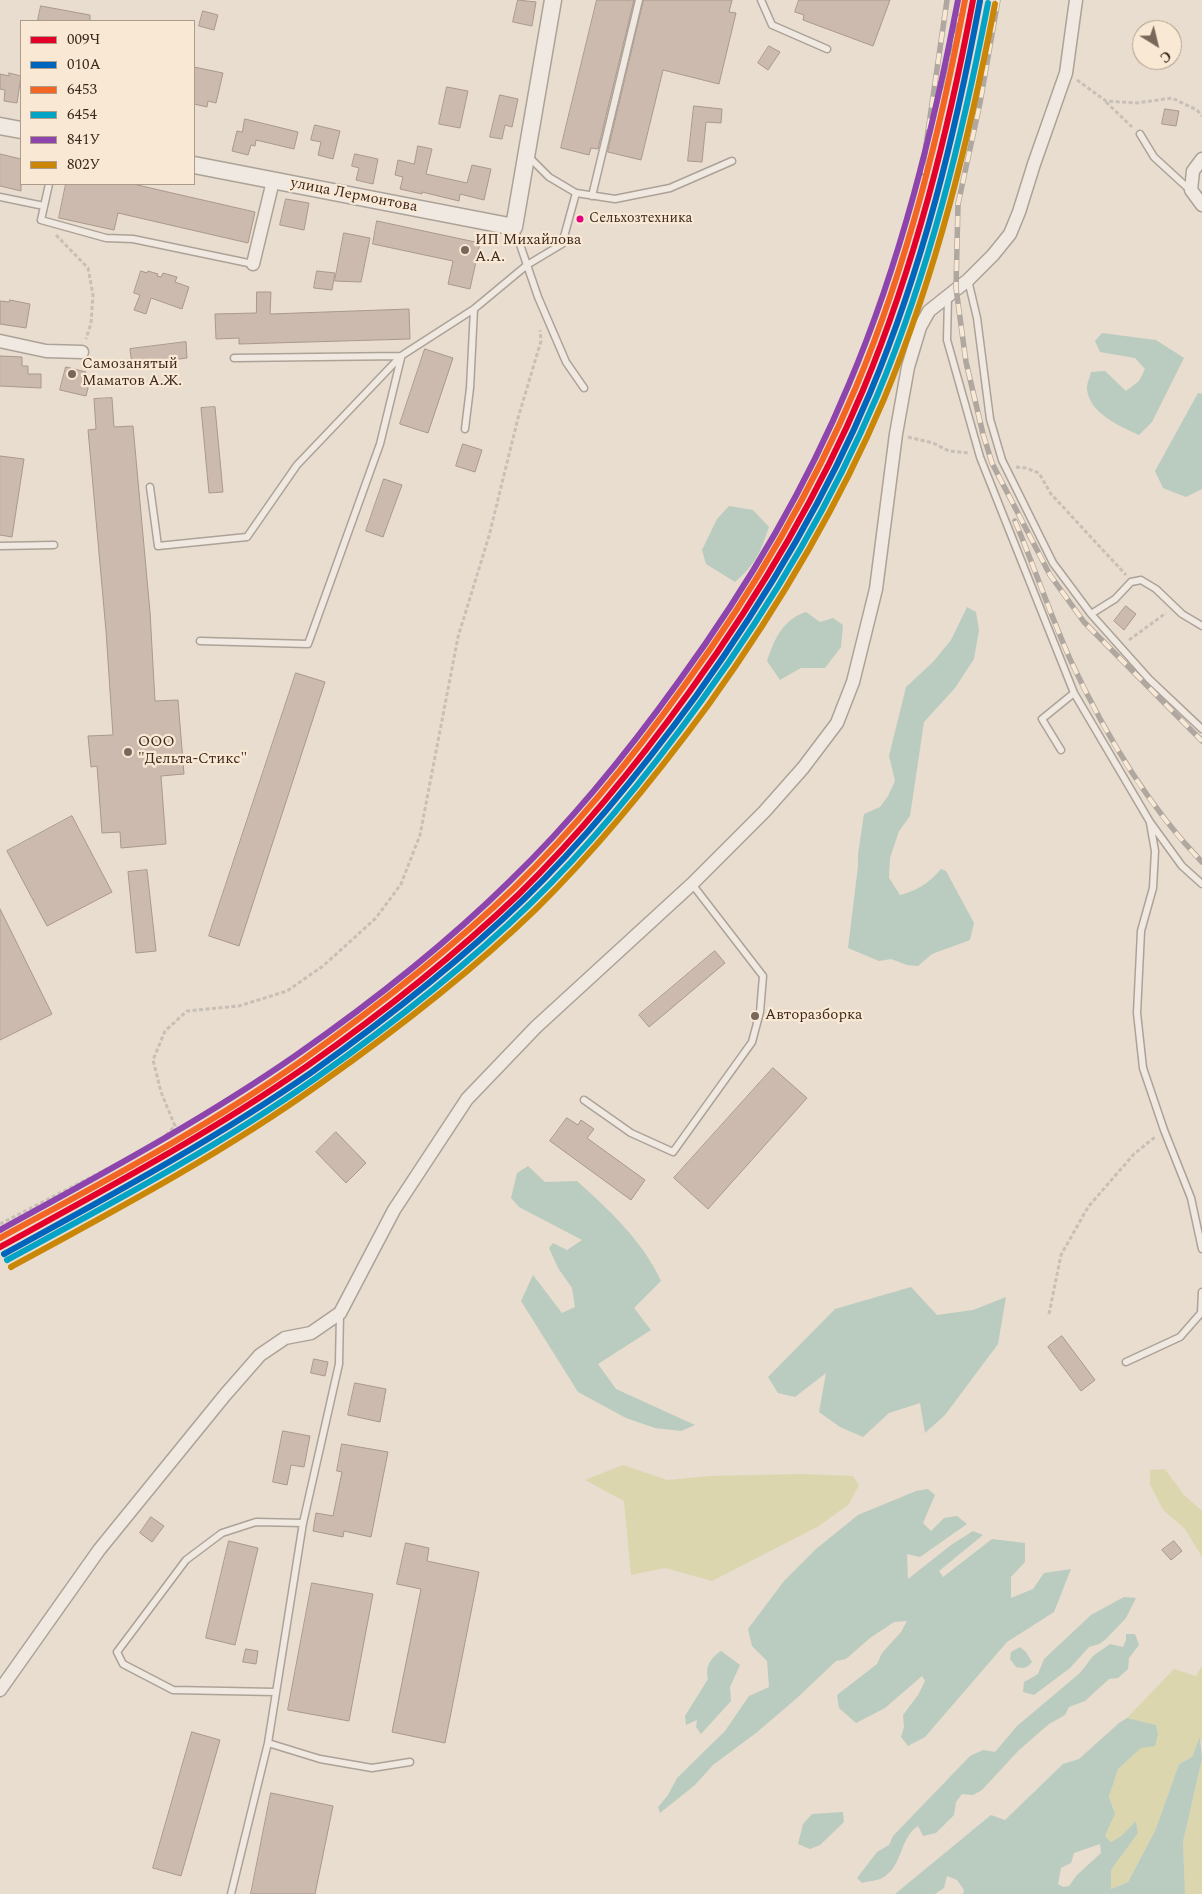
<!DOCTYPE html>
<meta charset="utf-8">
<style>
body{margin:0}
#map{position:relative;width:1202px;height:1894px;overflow:hidden;background:#e8ddce;font-family:Spectral,serif}
canvas{display:block}
.legend{position:absolute;left:20px;top:20px;width:175px;height:165px;box-sizing:border-box;background:#f9e9d4;border:1px solid #ae9c8b;margin:0;padding:6px 9px;list-style:none;font-size:15px;color:#3e281d}
.legend li{display:flex;align-items:center;gap:10px;height:25px}
.legend b{width:25px;border:1px solid #ae9c8b}
.north{position:absolute;left:1132px;top:20px;width:50px;height:50px;box-sizing:border-box;background:#f9e9d4;border:1px solid #ae9c8b;border-radius:50%;rotate:144deg;font-size:14px;font-weight:700;line-height:20px;text-align:center;color:#3e281d}
.north::after{content:'';display:block;margin:auto;width:18px;height:22px;background:#7a675b;clip-path:polygon(50% 0,100% 100%,50% 72%,0 100%)}
</style>
<div id="map">
<canvas width="1202" height="1894"></canvas>
<ul class="legend">
<li><b style="height:6px;background:#e4002b"></b>009Ч</li>
<li><b style="height:6px;background:#0065bd"></b>010А</li>
<li><b style="height:6px;background:#f26522"></b>6453</li>
<li><b style="height:6px;background:#03a3c5"></b>6454</li>
<li><b style="height:6px;background:#8e44ad"></b>841У</li>
<li><b style="height:6px;background:#c98607"></b>802У</li>
</ul>
<div class="north">С</div>
</div>
<script>
const g = document.querySelector('canvas').getContext('2d');
g.lineJoin = 'round';
function fillPath(path, color) { g.fillStyle = color; g.fill(path, 'evenodd'); }
function stroke(path, color, width, dash) { g.strokeStyle = color; g.lineWidth = width; g.lineCap = dash ? 'butt' : 'round'; g.setLineDash(dash || []); g.stroke(path); }
function write(font, color, halo, rows, align = 'center') {
  g.font = font + ' Spectral,serif'; g.lineWidth = 4.5; g.setLineDash([]); g.textBaseline = 'middle'; g.strokeStyle = halo; g.fillStyle = color; for (const [text, x, y, turn = 0] of rows) {
    g.save(); g.translate(x, y); g.rotate((+turn || 0) * Math.PI / 180); g.textAlign = isNaN(turn) ? turn : align; if (halo) g.strokeText(text, 0, 0); g.fillText(text, 0, 0); g.restore();
  }
}
const green = new Path2D(`
 M623 1465 667 1480 710 1476 801 1474 853 1476 859 1485 849 1504 819 1526 712 1581 665 1568 631 1575 624 1501 585 1480Z
 M1165 1469 1184 1495 1202 1511V1557L1185 1529 1163 1510 1150 1484V1470Z
 M1202 1666V1744L1201 1738 1192 1757 1179 1764 1155 1831 1128 1882 1111 1889V1870L1138 1833 1136 1822 1121 1836 1111 1842 1105 1836 1115 1814 1109 1797 1118 1769 1141 1748 1156 1725 1127 1718 1174 1669 1196 1676Z
 M1202 1759V1894H1185L1183 1842Z`);
const water = new Path2D(`
 M1102 333 1156 340 1184 358 1152 422 1139 435C1120 426 1088 413 1087 388 1087 383 1090 377 1091 372L1105 371 1126 391 1139 381 1145 369 1135 358 1100 352 1095 341Z
 M1198 393 1202 394V489L1186 497 1163 488 1155 471Z
 M729 506 753 510 769 527C760 553 756 564 735 582L706 564 702 550 717 519Z
 M967 607 976 612 979 630 974 659 955 688 924 722 910 816 899 831 890 858 889 878 900 895C917 891 930 882 941 869L946 871 974 923 970 940 932 954 918 966 907 965 891 959 879 961 848 948 858 866V854L864 814 880 807 888 796 895 781 889 756 906 687 933 662 951 640Z
 M806 612 820 622 833 618 843 625 841 647 825 668H801L780 680 767 661C774 640 783 619 806 612Z
 M528 1166 545 1182 577 1181C609 1210 643 1241 661 1281L634 1308 651 1330 598 1364 616 1389 695 1425 681 1431 655 1428 626 1418 578 1392 521 1301 533 1275 562 1313 575 1307 572 1288 558 1268 549 1248 553 1243 567 1250 582 1240 519 1207 511 1198 517 1173Z
 M911 1287 937 1315 973 1310 1006 1297 998 1344 945 1415 925 1433 920 1403 889 1413 863 1437 840 1427 819 1412 826 1373 795 1397 778 1393 768 1377 835 1309Z
 M928 1489 935 1495 923 1523 931 1531 944 1518 957 1516 967 1524 920 1557 907 1554 908 1579 951 1545 973 1531 983 1535 939 1571 943 1577 992 1539 1025 1543V1562L1011 1577V1598L1033 1589 1044 1573 1071 1569 1054 1612 1007 1642 925 1737 908 1746 901 1737 904 1727 903 1715 918 1695 925 1681 922 1676 885 1708 856 1723 839 1708 837 1695 877 1664 882 1653 901 1632 907 1621 894 1622 870 1638 846 1659 836 1661 797 1698 756 1733 713 1765 695 1785 660 1813 658 1807 668 1795 677 1778 725 1731 749 1696 769 1687 767 1661 752 1646 748 1629 784 1581 816 1549 858 1515 916 1491Z
 M1124 1597 1136 1598 1126 1618 1106 1639 1099 1644 1089 1647 1070 1668 1034 1695 1023 1692 1024 1682 1038 1674 1044 1659 1091 1615Z
 M1126 1634H1135L1139 1645 1129 1658 1128 1669 1118 1678 1109 1679 1085 1701 1069 1707 1065 1715 1049 1724 1019 1750 982 1790 973 1795 962 1794 956 1802 954 1815 936 1833 923 1836 918 1826C899 1838 903 1867 882 1878 877 1881 868 1881 862 1883L857 1878 877 1852 889 1845 893 1836 970 1756 983 1750 995 1752 1017 1726 1080 1673 1093 1656 1110 1644 1123 1647 1126 1640Z
 M1020 1647 1026 1652 1032 1662C1027 1668 1024 1669 1016 1667L1010 1659 1011 1652Z
 M721 1651 740 1665 730 1687 731 1701 701 1734 696 1727 697 1720 686 1725 685 1716 708 1679C705 1667 710 1658 721 1651Z
 M1127 1718 1156 1725 1158 1734 1155 1746 1141 1748 1118 1769 1109 1797 1115 1814 1105 1836 1111 1842 1121 1836 1136 1821 1138 1833 1111 1870V1889L1128 1882 1155 1831 1179 1764 1192 1757 1200 1737 1202 1759 1183 1842 1185 1894H963L964 1890 957 1880 947 1876 944 1888 935 1894H895L991 1815 1005 1820 1063 1764 1079 1759 1119 1723ZM1100 1844 1101 1853 1077 1875 1069 1886 1063 1887 1058 1884 1061 1868 1071 1863 1074 1853Z
 M843 1812 844 1822 820 1845 810 1849 798 1844 803 1824 812 1814Z`);
const building = new Path2D(`
 M518 0 536 2 532 26 513 22Z
 M597 0H634L598 149 591 148 589 155 561 148Z
 M644 0H732L729 12 736 13 719 84 663 70 641 160 608 152Z
 M799 0H890L873 46 803 20 804 15 795 12Z
 M41 6 90 15V21H47L38 20Z
 M203 11 218 15 214 30 199 26Z
 M769 46 780 52 768 70 758 63Z
 M194 67 223 73 216 103 208 101 207 107 194 104Z
 M9 73 21 76 17 103 4 101 5 90 0 89V74L9 76Z
 M447 87 468 91 460 128 439 124Z
 M500 95 518 99 512 127 505 125 502 139 490 137Z
 M694 106 722 109 721 123 706 122 702 162 688 161Z
 M1165 109 1179 111 1176 126 1162 124Z
 M245 119 298 132 294 149 256 140 255 146 251 145 248 155 232 151 237 131 242 132Z
 M315 125 340 131 333 159 318 155 321 142 311 140Z
 M418 146 432 149 426 174 467 183 472 165 491 169 484 200 460 194 459 201 422 192V194L400 189 403 177 395 175 398 160 414 164Z
 M0 154 21 159V191L0 186Z
 M355 154 378 159 373 184 356 180 359 168 352 166Z
 M66 184H133L255 212 248 243 118 213 114 230 59 218Z
 M286 199 309 203 304 230 280 225Z
 M377 221 480 243 470 289 448 284 453 261 373 244Z
 M344 233 370 238 361 282 335 281Z
 M141 271 147 273 148 271 158 274 157 276 161 277 163 273 177 277 175 282 189 287 182 309 151 298 146 314 134 310 140 295 134 293Z
 M317 271 335 273 332 290 314 288Z
 M257 292H271L270 314 409 309 410 339 239 344V338L216 339 215 314 256 313Z
 M10 300 30 304 26 328 0 324V301L9 302Z
 M186 342 187 358 132 365 130 349Z
 M425 349 453 358 428 433 400 424Z
 M0 356 22 357V366H28V374H41V388L0 386Z
 M66 367 86 372 85 379 90 380 86 396 60 390Z
 M112 398 114 427 133 426 150 612 155 701 178 700 184 774 161 776 166 844 121 848 120 832 102 833 97 766 91 767 88 736 113 735 106 631 88 430 96 429 94 399Z
 M215 407 223 492 209 493 201 408Z
 M463 444 482 450 475 472 456 466Z
 M0 456 24 459 12 537 0 535Z
 M384 479 402 485 383 537 366 531Z
 M1126 606 1136 614 1124 630 1114 621Z
 M296 673 325 682 239 946 209 936Z
 M72 816 112 892 47 926 7 851Z
 M147 870 156 951 136 953 128 872Z
 M0 909 52 1014 0 1040Z
 M715 951 725 963 649 1027 639 1015Z
 M773 1068 807 1098 708 1209 674 1178Z
 M567 1118 578 1125 581 1120 594 1129 587 1138 645 1180 631 1200 550 1141Z
 M336 1132 366 1163 346 1183 316 1152Z
 M1062 1336 1095 1380 1081 1391 1048 1347Z
 M314 1359 328 1362 325 1376 311 1373Z
 M355 1383 386 1389 380 1422 348 1415Z
 M283 1431 310 1436 304 1467 291 1465 287 1485 273 1482Z
 M342 1444 388 1452 371 1537 344 1531 343 1537 313 1531 316 1513 333 1516 342 1472 337 1471Z
 M151 1517 164 1526 152 1542 140 1533Z
 M229 1541 258 1548 235 1645 206 1638Z
 M1174 1541 1182 1551 1171 1560 1162 1550Z
 M406 1543 429 1548 427 1561 479 1572 445 1743 392 1732 421 1589 397 1584Z
 M312 1583 373 1594 349 1721 288 1710Z
 M246 1649 258 1651 256 1664 243 1662Z
 M192 1732 220 1740 181 1876 153 1868Z
 M271 1793 333 1806 315 1894H251Z`);
const path = new Path2D(`
 M1077 80 1106 101 1137 103 1172 98 1197 110 1202 116
 M1106 102 1132 127
 M56 235 88 268 93 295 91 323 86 339
 M908 437 933 443 949 451 969 453
 M1016 467 1026 468 1039 473 1051 494 1126 575
 M1129 640 1166 613
 M0 1224 159 1142 175 1126 161 1092 153 1060 165 1031 187 1011 239 1006 287 991 323 966 376 918 401 884 420 835 458 637 489 536 518 418 541 341 540 330
 M1049 1314 1061 1255 1088 1207 1134 1154 1155 1137`);
const service = new Path2D(`
 M761 0 772 25 827 49
 M1140 134 1154 157 1190 190
 M49 184 41 220 106 238 133 239 253 264
 M576 193 615 199 670 188 732 161
 M592 196 639 0
 M0 197 44 206
 M514 227 538 297 566 362 584 388
 M968 280 977 318 990 419 1002 460 1053 563 1091 614 1149 679 1202 729
 M948 296 947 340 980 457 1074 693 1150 822 1182 866 1202 884
 M234 358 401 356
 M465 429 470 388 474 309
 M150 487 158 546 247 537 297 465 401 356 474 309 527 265 562 244 576 193 549 177 529 157
 M0 546 54 545
 M1091 614 1115 599 1131 582 1141 580 1156 589 1182 614 1202 626
 M200 641 308 644 380 444 401 358
 M1061 750 1042 719 1074 693
 M1150 823 1155 851 1153 888 1141 931 1137 1013 1143 1068 1164 1130 1191 1198 1202 1249
 M584 1100 631 1133 673 1152 752 1042 760 1012 763 976 692 884
 M1126 1362 1180 1337 1201 1313 1202 1292
 M275 1692 173 1690 123 1664 117 1652 186 1560 222 1533 256 1522 303 1523
 M268 1743 320 1759 372 1768 410 1762
 M231 1894 268 1743 303 1523 339 1364 340 1313`);
const minor = new Path2D(`
 M1202 159 1193 171 1191 190 1202 205
 M253 264 273 181
 M0 341 46 351 82 352
 M0 1690 99 1550 225 1395 260 1355 285 1338 311 1333 340 1313 394 1210 467 1099 536 1027 692 884 764 812 803 768 837 723 853 682 876 589 896 434 908 367 920 327 929 311 968 280 993 255 1010 234 1019 212 1034 164 1066 73 1076 0`);
const tertiary = new Path2D(`
 M0 126 21 130
 M194 165 514 227 553 0`);
const rail = new Path2D(`
 M998 0 980 103 958 204 956 288 966 362 983 434 992 463 1050 575 1084 622 1202 741
 M941 87 957 16
 M922 173 947 0
 M1015 521C1034 566 1050 614 1070 659 1104 732 1146 804 1202 862`);
const rail1 = new Path2D(`
 M0 1247C104 1190 209 1134 307 1066 381 1014 453 957 519 894 582 832 638 763 690 691 758 597 818 497 863 390 915 265 948 133 973 0`);
const rail2 = new Path2D(`
 M4 1254C108 1197 214 1140 312 1072 386 1019 459 962 524 899 588 837 644 767 696 696 764 601 825 500 870 393 923 267 955 135 980 1`);
const rail3 = new Path2D(`
 M0 1238C103 1182 208 1127 304 1059 378 1006 450 950 515 887 577 826 633 757 684 686 752 593 811 493 856 387 908 263 940 132 965 0`);
const rail4 = new Path2D(`
 M7 1260C112 1203 218 1147 316 1078 391 1025 464 968 530 904 594 842 650 772 702 700 771 605 831 504 877 396 930 270 962 137 988 3`);
const rail5 = new Path2D(`
 M0 1230C100 1175 201 1121 295 1056 371 1003 445 945 510 881 573 820 628 752 679 681 746 589 805 490 849 384 901 261 933 131 958 0`);
const rail6 = new Path2D(`
 M11 1267C116 1210 223 1153 321 1083 396 1030 470 973 536 909 600 846 656 776 709 704 777 609 838 507 884 399 937 272 969 139 995 4`);
const markers = [
 [580,219,4.5,"#e5007d"],
 [465,250,5,"#7a675b"],
 [72,374,5,"#7a675b"],
 [128,752,5,"#7a675b"],
 [755,1016,5,"#7a675b"]
];
const busNames = [
 ["Сельхозтехника",589,219]
];
const streetNames = [
 ["улица Лермонтова",354,196,11]
];
const poiNames = [
 ["ИП Михайлова",475,241],
 ["А.А.",475,258],
 ["Самозанятый",82,365],
 ["Маматов А.Ж.",82,382],
 ["ООО",138,743],
 ["\"Дельта-Стикс\"",138,760],
 ["Авторазборка",765,1016]
];
fillPath(green, '#dcd6af');
fillPath(water, '#baccbf');
fillPath(building, '#ccbaaf');
stroke(building, '#a9988d', 1);
stroke(service, '#ada297', 9);
stroke(minor, '#ada297', 15);
stroke(tertiary, '#ada297', 19);
stroke(path, '#c8bfb7', 3, [4, 2.5]);
stroke(service, '#efe9e1', 6);
stroke(minor, '#efe9e1', 12);
stroke(tertiary, '#efe9e1', 16);
stroke(rail, '#afa7a0', 5.5);
stroke(rail, '#f9e9d4', 4, [11]);
stroke(rail1, '#e4002b', 6);
stroke(rail2, '#0065bd', 6);
stroke(rail3, '#f26522', 6);
stroke(rail4, '#03a3c5', 6);
stroke(rail5, '#8e44ad', 6);
stroke(rail6, '#c98607', 6);
for (const [x, y, r, color] of markers) { const dot = new Path2D(); dot.arc(x, y, r, 0, 2 * Math.PI); g.fillStyle = color; g.fill(dot); stroke(dot, '#f9e9d4', 2); }
write('14px', '#3e281d', '#f9e9d4', busNames, 'left');
write('15px', '#3e281d', '#f9e9d4', streetNames);
write('15px', '#3e281d', '#f9e9d4', poiNames, 'left');
</script>
